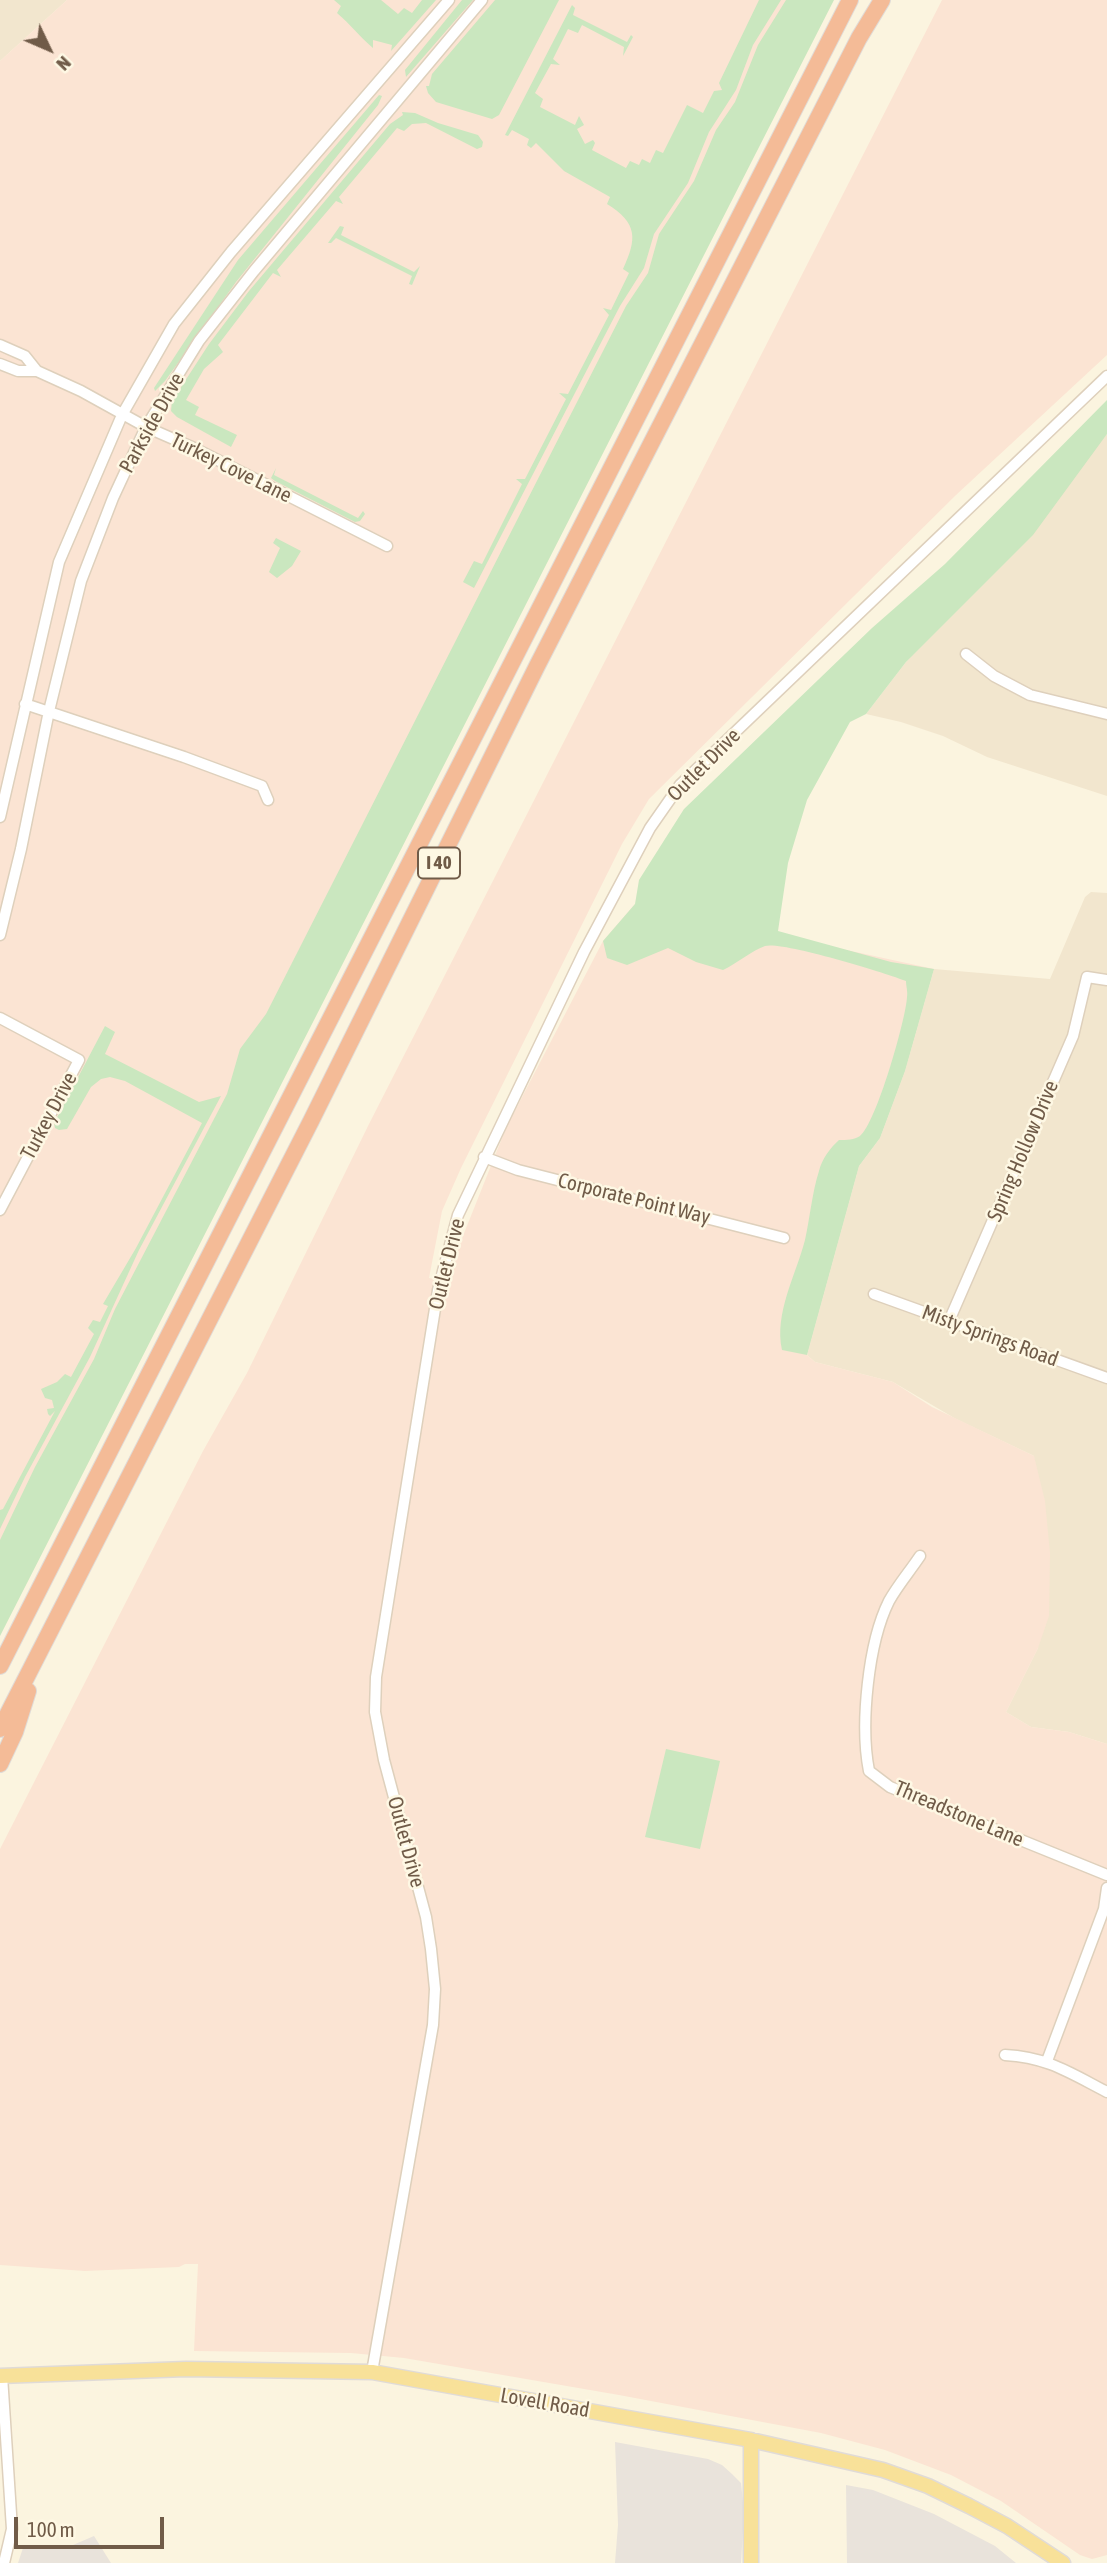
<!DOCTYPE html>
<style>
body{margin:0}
#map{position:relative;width:1107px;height:2563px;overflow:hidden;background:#fbf4df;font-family:"Asap Condensed",sans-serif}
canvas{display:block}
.north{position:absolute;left:14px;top:14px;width:70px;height:70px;-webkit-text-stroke:5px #fef8e4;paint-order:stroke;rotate:134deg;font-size:19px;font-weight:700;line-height:28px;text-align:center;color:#705b48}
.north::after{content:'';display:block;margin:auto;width:24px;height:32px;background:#705b48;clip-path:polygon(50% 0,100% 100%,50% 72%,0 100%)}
.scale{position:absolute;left:14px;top:2517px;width:150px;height:32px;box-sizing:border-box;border:4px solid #705b48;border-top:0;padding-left:9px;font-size:21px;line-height:24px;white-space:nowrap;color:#705b48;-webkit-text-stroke:5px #fef8e4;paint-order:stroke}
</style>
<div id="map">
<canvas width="1107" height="2563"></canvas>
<div class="north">N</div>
<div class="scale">100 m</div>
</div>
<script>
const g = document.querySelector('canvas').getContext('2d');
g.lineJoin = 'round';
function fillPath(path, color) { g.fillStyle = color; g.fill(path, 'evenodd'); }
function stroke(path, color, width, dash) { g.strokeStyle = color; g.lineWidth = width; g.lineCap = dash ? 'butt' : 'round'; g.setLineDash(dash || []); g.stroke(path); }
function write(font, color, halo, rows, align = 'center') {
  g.font = font + ' "Asap Condensed",sans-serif'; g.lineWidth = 5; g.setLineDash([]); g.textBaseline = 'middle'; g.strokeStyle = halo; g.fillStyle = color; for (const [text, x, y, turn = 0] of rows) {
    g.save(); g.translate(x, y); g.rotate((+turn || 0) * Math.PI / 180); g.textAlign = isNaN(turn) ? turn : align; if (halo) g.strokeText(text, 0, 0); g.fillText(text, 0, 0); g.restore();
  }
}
const residential = new Path2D(`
 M0 0H67L0 61Z
 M1107 434V796L987 757 943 736 901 722 866 714 906 662Z
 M1091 892 1107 893V1744L1069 1732 1031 1727 1006 1712 1038 1648 1034 1456 956 1419 893 1382 815 1362 807 1355 859 1166 880 1138 905 1071 934 969 1050 979 1085 897Z`);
const commercial = new Path2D(`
 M67 0H790L0 1551V61Z
 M942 0H1107V355L956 495 649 799 622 844 461 1168 442 1211 429 1278 451 1282 455 1256 506 1128 603 941 635 904 934 969 905 1071 880 1138 859 1166 807 1355 815 1362 893 1382 932 1407 1034 1456 1045 1501 1050 1553 1049 1616 1038 1648 1006 1712 1031 1727 1069 1732 1107 1744V2555L1092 2559 1080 2555 1001 2501 951 2475 885 2450 821 2433 619 2395 404 2358 351 2353 194 2351 198 2264H185L179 2267 85 2271 0 2265V1849L203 1451 247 1373 369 1124Z`);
const industrial = new Path2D(`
 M615 2442 708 2459 722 2465 732 2474 741 2483 744 2512 741 2563H615L618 2525Z
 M846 2485 873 2490 934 2514 995 2546 1016 2563H847Z
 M94 2536 111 2563H18L23 2548 73 2545Z`);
const green = new Path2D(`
 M334 0H381L398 14 404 8 412 13 422 0H436L391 51 392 45 373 40V48C360 37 350 24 337 13L341 6Z
 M462 0H473L406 77 405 70Z
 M495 0H559L499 115 492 119 436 102 428 93 426 86H429L432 74Z
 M759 0H781L753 45 736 90 709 132 688 183 654 234 644 268 620 306 474 588 463 582 474 561 482 564 522 484 516 479H525L566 399 559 393 568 394 609 315 603 308 611 310 629 273 623 269C637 239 638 223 607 204L610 197 564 171 536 143 531 148 527 145 529 139 512 130 508 136 505 135 572 5 575 8 573 15 627 42 631 35 633 37 623 56 624 47 582 25 578 33 568 29 553 59 560 65 551 64 535 93 543 99 540 107 575 125 579 116 584 125 577 129 585 144 593 140 595 143 592 150 626 168 630 161 639 165 642 159 650 163 656 150 663 153 687 105 703 113 714 91 722 90 719 83Z
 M786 0H834L0 1636V1540L35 1467 94 1359 115 1309 227 1094 240 1049 266 1014 574 408 626 306 648 273 659 234 694 181 716 130 735 102 758 45Z
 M379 95 382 96 378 105 236 282 165 381 155 391 154 388 238 260Z
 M402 112 415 113 438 123 478 135 483 142 482 147 477 149 426 123 412 124 404 131 397 128 339 197 343 204 336 201 277 270 281 277 273 273 218 345 223 352 204 369 186 400 199 407 195 415 237 435 231 447 177 417 171 411 172 401 209 344 249 291 390 124 403 115Z
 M340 226 344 227 341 235 414 272 420 266 412 285 409 284 412 276 336 238 331 243H328Z
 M1107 400V434L1033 535 906 662 866 714 850 722 807 800 788 863 778 931 891 962 934 969 905 1071 880 1138 859 1166 807 1355 782 1350C774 1313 796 1275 805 1240 810 1217 812 1193 819 1171 822 1159 830 1148 839 1140 847 1140 854 1140 860 1136 876 1124 906 1019 907 997 908 992 906 986 906 981 886 973 782 941 765 946 753 950 736 964 723 970L696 962 668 948 627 965 607 958 603 941 635 904 639 880 684 809 872 628 945 564Z
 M276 468 274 475 358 518 363 511 365 514 360 521 355 522 275 481 271 478Z
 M276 538 301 551 292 566 277 578 269 572 280 548 273 543Z
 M105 1026 115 1032 105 1054 199 1102 221 1096 139 1250 90 1357 25 1477 0 1529V1510L3 1509 55 1411 50 1416 48 1414 47 1409 54 1408 52 1400 45 1398 41 1389 57 1382 65 1374 71 1377 94 1334 88 1328 93 1320 100 1322 108 1306 103 1304 136 1248 202 1123 125 1081 110 1077 101 1079 91 1087 67 1129 59 1130 55 1128 54 1123Z
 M666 1749 720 1761 700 1849 645 1837Z`);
const minor = new Path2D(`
 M0 345 25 356 37 371
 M0 364 18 371H37L81 391 146 427 194 448 387 546
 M966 654 994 676 1030 695 1107 714
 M25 704 184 757 262 786 268 800
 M0 817 59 562 122 415 174 324 231 252 449 0
 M0 935 21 849 49 711 81 581 113 498 146 427 199 341 254 271 482 0
 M0 1018 79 1060 0 1210
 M484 1157 518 1170 784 1238
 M874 1294 1107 1378
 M949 1321 1073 1036 1087 977 1107 980
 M920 1556C910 1571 898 1585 889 1601 868 1643 860 1725 869 1771L890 1787 1107 1875
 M1005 2055C1047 2057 1070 2073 1107 2092
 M1047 2061 1104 1909 1107 1888
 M372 2372 433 2025 435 1989 431 1949 426 1917 384 1760 375 1712 376 1677 438 1290 458 1215 584 952 650 828 680 785 1107 376
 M2 2376 12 2529 4 2563`);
const major = new Path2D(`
 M0 2376 186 2369 372 2372 751 2440 883 2470 928 2486 969 2506 1007 2526 1063 2563
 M751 2440V2563`);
const highway = new Path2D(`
 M0 1666 850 0
 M0 1729 311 1121 537 666 859 38 882 0
 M0 1764 15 1732 28 1691`);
const shields = [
 [439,863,42]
];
const shieldNames = [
 ["I 40",439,863]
];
const streetNames = [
 ["Parkside Drive",152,423,-61],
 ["Turkey Cove Lane",231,468,26],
 ["Outlet Drive",704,765,-45],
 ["Turkey Drive",49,1116,-62],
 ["Spring Hollow Drive",1023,1151,-67],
 ["Corporate Point Way",634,1199,14],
 ["Outlet Drive",447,1264,-76],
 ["Misty Springs Road",990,1336,20],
 ["Threadstone Lane",959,1814,23],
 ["Outlet Drive",406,1842,75],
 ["Lovell Road",545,2403,10]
];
fillPath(residential, '#f2e6ce');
fillPath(commercial, '#fbe4d3');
fillPath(industrial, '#e9e3db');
fillPath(green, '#cae7bf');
stroke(minor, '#ded0bc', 13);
stroke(major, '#e0dbd7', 17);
stroke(highway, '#e0dbd7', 18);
stroke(minor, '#fff', 10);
stroke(major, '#f8e199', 14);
stroke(highway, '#f4bb97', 16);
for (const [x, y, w] of shields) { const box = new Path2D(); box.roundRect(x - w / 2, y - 15.5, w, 31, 5); g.fillStyle = '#fef8e4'; g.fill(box); stroke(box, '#705b48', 2); }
write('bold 19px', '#705b48', null, shieldNames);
write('21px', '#705b48', '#fef8e4', streetNames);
</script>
